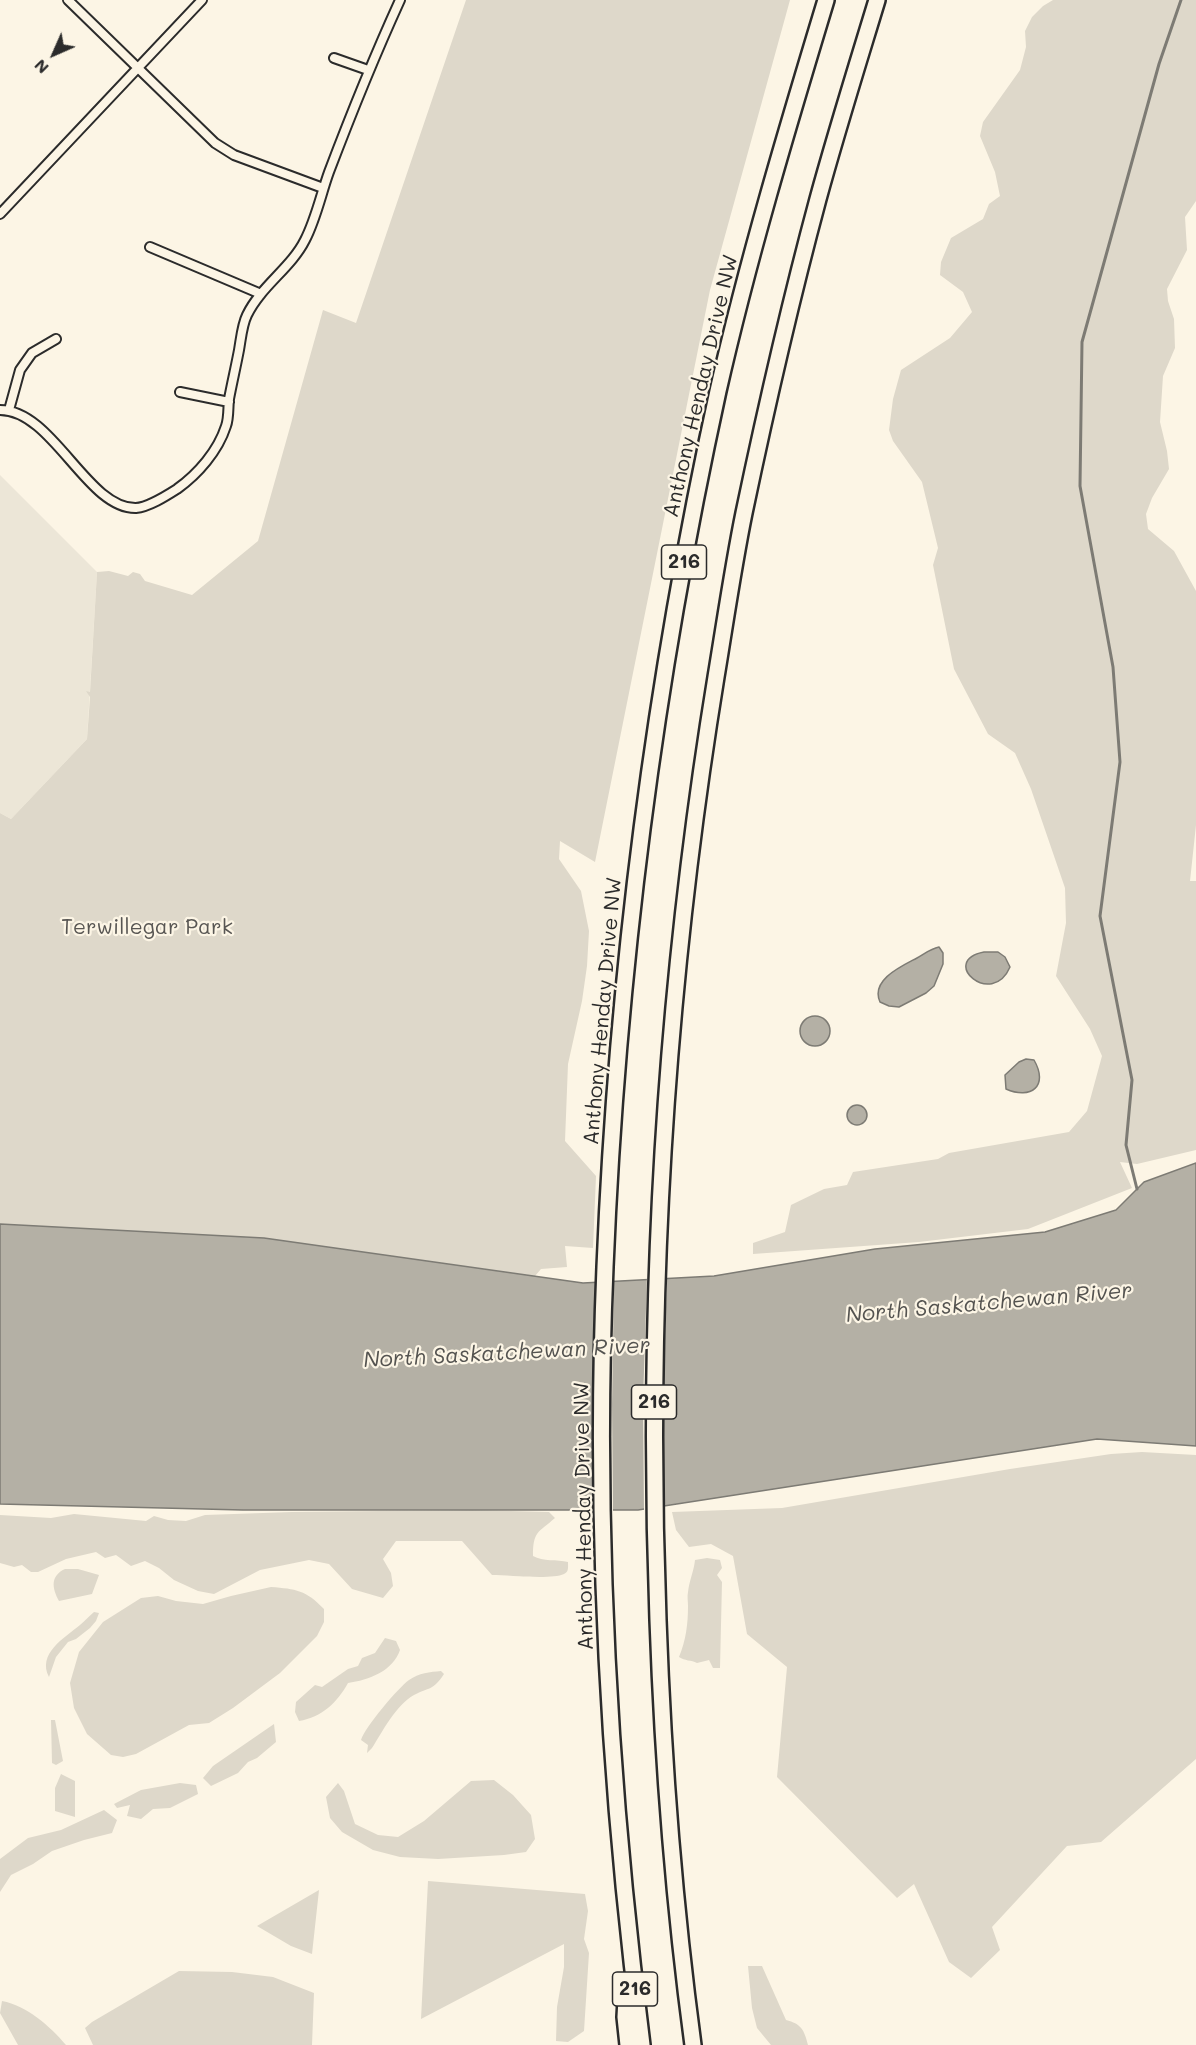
<!DOCTYPE html>
<style>
body{margin:0}
#map{position:relative;width:1196px;height:2045px;overflow:hidden;background:#fcf5e5;font-family:Mali,sans-serif}
canvas{display:block}
.north{position:absolute;left:24px;top:24px;width:60px;height:60px;-webkit-text-stroke:4px #fcf5e5;paint-order:stroke;rotate:225deg;font-size:16px;font-weight:700;line-height:24px;text-align:center;color:#2b2b2b}
.north::after{content:'';display:block;margin:auto;width:21px;height:27px;background:#2b2b2b;clip-path:polygon(50% 0,100% 100%,50% 72%,0 100%)}
</style>
<div id="map">
<canvas width="1196" height="2045"></canvas>
<div class="north">N</div>
</div>
<script>
const g = document.querySelector('canvas').getContext('2d');
g.lineJoin = 'round';
function fillPath(path, color) { g.fillStyle = color; g.fill(path, 'evenodd'); }
function stroke(path, color, width, dash) { g.strokeStyle = color; g.lineWidth = width; g.lineCap = dash ? 'butt' : 'round'; g.setLineDash(dash || []); g.stroke(path); }
function write(font, color, halo, rows, align = 'center') {
  g.font = font + ' Mali,sans-serif'; g.lineWidth = 4.5; g.setLineDash([]); g.textBaseline = 'middle'; g.strokeStyle = halo; g.fillStyle = color; for (const [text, x, y, turn = 0] of rows) {
    g.save(); g.translate(x, y); g.rotate((+turn || 0) * Math.PI / 180); g.textAlign = isNaN(turn) ? turn : align; if (halo) g.strokeText(text, 0, 0); g.fillText(text, 0, 0); g.restore();
  }
}
const built = new Path2D(`
 M0 475 97 572 87 739 11 819 0 813Z`);
const green = new Path2D(`
 M466 0H790L710 290 595 862 560 841 559 859 581 891 589 931 587 966 582 1001 568 1064 565 1141 596 1176 593 1248 565 1246 567 1267 541 1269 535 1276 264 1238 0 1224V813L11 819 87 739 90 697 86 691 90 692 97 572 109 571 128 576 133 572 140 574 145 581 192 595 258 541 323 310 356 323Z
 M1053 0H1196V201L1185 217 1187 250 1167 289 1168 301 1174 319 1175 348 1163 376 1160 422 1167 451 1169 469 1152 498 1146 514 1148 529 1174 551 1196 591V825L1190 881H1196V1150L1137 1164 1120 1162 1132 1188 1028 1229 919 1242 753 1254V1243L785 1232 791 1205 824 1189 847 1185 853 1172 938 1159 949 1153 1069 1132 1087 1111 1102 1056 1090 1029 1056 976 1066 923 1065 888 1031 789 1015 753 988 734 954 669 933 565 938 548 922 482 893 441 889 430 893 399 901 370 950 338 972 312 963 292 940 275 941 262 951 238 983 219 989 204 1000 196 995 172 980 136 983 122 1020 70 1026 47 1025 31 1032 17 1043 6Z
 M1142 1452 1196 1455V1759L1101 1842 1067 1846 992 1927 1000 1950 971 1978 949 1962 914 1884 897 1898 777 1777 787 1667 747 1634 733 1556 711 1544 689 1547 676 1530 672 1512 782 1508 1010 1469 1111 1454Z
 M472 1510 549 1512 555 1518C538 1533 533 1531 533 1556 543 1562 557 1559 568 1562 568 1567 569 1572 564 1574 551 1580 508 1575 492 1575L462 1541H396L383 1559 391 1573 393 1586 383 1598 352 1589 329 1564 309 1560 260 1570 214 1594 198 1591 174 1580 159 1568 145 1561 131 1566 116 1555 105 1558 96 1552 66 1559 38 1572H31L22 1565 14 1567 0 1563V1515L51 1518 74 1514 146 1521 154 1516 168 1520 186 1521 205 1515 292 1512Z
 M707 1558 720 1560 722 1568 717 1575 722 1582 720 1668H713L709 1660 697 1663C691 1660 685 1661 679 1657 686 1640 688 1624 688 1606 688 1601 687 1597 688 1592 689 1581 694 1571 695 1560Z
 M65 1569H78L99 1575 92 1594 59 1601C52 1588 50 1576 65 1569Z
 M271 1587C296 1589 306 1590 324 1609V1622L317 1636 280 1673 233 1708 209 1723 189 1725 136 1754 123 1757 111 1755 87 1734 74 1708 70 1683 79 1652 103 1622 141 1598 158 1596 176 1601 203 1604 231 1596Z
 M94 1612 99 1613 96 1621 90 1628 76 1639 68 1642 56 1657 49 1677C37 1654 64 1638 80 1625 85 1621 89 1616 94 1612Z
 M385 1638 396 1641 400 1650C393 1671 369 1680 348 1683 337 1703 322 1717 299 1721L295 1712 296 1702 315 1685 322 1687 348 1669 358 1666 362 1658 375 1653Z
 M441 1671 444 1674C433 1691 429 1687 414 1695 396 1705 382 1732 372 1748L367 1753 368 1745 361 1740C365 1727 398 1688 409 1680 419 1673 430 1672 441 1671Z
 M51 1720H55L63 1761 56 1765 52 1763Z
 M274 1724 276 1742 257 1758 248 1762 238 1773 211 1786 203 1778 213 1766Z
 M61 1774 75 1781V1817L55 1811V1788Z
 M494 1780 513 1795 531 1815 535 1839 526 1852 504 1855 438 1859 400 1857 373 1850 342 1832 330 1818 326 1797 338 1783 344 1791 355 1824 378 1835 398 1837 424 1821 471 1781Z
 M180 1783 196 1785 198 1794 170 1808 153 1809 141 1819 127 1816 130 1805 117 1808 114 1804 141 1790Z
 M104 1810 117 1820 112 1833 84 1840 52 1851 33 1864 11 1875 0 1892V1859L28 1838 61 1830Z
 M428 1881 585 1894 588 1911 584 1939 589 1953 584 2031 568 2042 556 2041 557 2007 564 1967V1944L421 2019Z
 M319 1890 312 1954 291 1946 257 1926Z
 M748 1966H762L786 2020C801 2024 804 2029 808 2045H771L757 2028 752 2008Z
 M179 1971 232 1972 273 1977 314 1993 312 2045H93L85 2028 92 2022Z
 M2 2001C27 2006 50 2026 66 2045H18L0 2013Z`);
const water = new Path2D(`
 M939 947 943 953V964L934 986 926 993 899 1007 889 1006 880 1002C870 980 902 966 917 958 926 953 930 949 939 947Z
 M984 952H998L1005 957 1010 967C992 1009 938 961 984 952Z
 M800 1031a15 15 0 1 1 30 0a15 15 0 1 1-30 0Z
 M1026 1059 1034 1060C1049 1086 1031 1100 1006 1089L1005 1075 1019 1062Z
 M847 1115a10 10 0 1 1 20 0a10 10 0 1 1-20 0Z
 M1196 1163V1446L1097 1439 638 1510H243L0 1504V1224L264 1238 583 1283 714 1276 875 1249 1045 1232 1116 1210 1144 1182Z`);
const pier = new Path2D(`
 M667 1276 663 1400 664 1509 644 1512 643 1402 647 1277Z
 M614 1278 612 1404 613 1513H595L593 1407 596 1279Z`);
const stream = new Path2D(`
 M1137 1189 1126 1145 1132 1080 1100 916 1120 762 1113 667 1080 486 1082 342 1159 64 1181 0`);
const street = new Path2D(`
 M68 0 215 143 234 155 323 188
 M334 58 368 70
 M0 214 202 0
 M150 247 261 294
 M180 392 229 402
 M0 410C53 410 87 509 136 508 149 507 166 496 177 489 198 474 218 451 226 426 229 418 228 408 229 399 232 383 236 366 239 350 241 339 242 325 247 315 261 286 291 268 305 240 316 219 321 194 329 172 351 114 374 57 400 0
 M9 410 20 370 32 353 56 339`);
const highway = new Path2D(`
 M627 1981 625 2017 628 2045
 M642 2045C609 1787 594 1526 605 1267 617 972 655 679 718 391 748 259 787 129 826 0
 M693 2045C674 1904 663 1762 658 1620 646 1305 665 989 716 677 725 623 733 567 744 513 766 408 790 303 818 199 836 133 857 66 877 0`);
const shields = [
 [684,562,45],
 [654,1402,45],
 [635,1989,45]
];
const shieldNames = [
 ["216",684,562],
 ["216",654,1402],
 ["216",635,1989]
];
const streetNames = [
 ["Anthony Henday Drive NW",701,386,-77],
 ["Anthony Henday Drive NW",603,1011,-85],
 ["Anthony Henday Drive NW",584,1516,-91]
];
const parkNames = [
 ["Terwillegar Park",147,928]
];
const waterNames = [
 ["North Saskatchewan River",989,1303,-5],
 ["North Saskatchewan River",507,1353,-3]
];
fillPath(built, '#ece6d7');
fillPath(green, '#ded8ca');
fillPath(water, '#b4b0a5');
stroke(water, '#7d7b74', 1.5);
fillPath(pier, '#fcf5e5');
stroke(stream, '#7d7b74', 3);
stroke(street, '#2b2b2b', 12);
stroke(highway, '#2b2b2b', 20);
stroke(street, '#fcf5e5', 8);
stroke(highway, '#fcf5e5', 15);
for (const [x, y, w] of shields) { const box = new Path2D(); box.roundRect(x - w / 2, y - 17, w, 34, 4.5); g.fillStyle = '#fcf5e5'; g.fill(box); stroke(box, '#2b2b2b', 1.5); }
write('bold 20px', '#2b2b2b', null, shieldNames);
write('21px', '#2b2b2b', '#fcf5e5', streetNames);
write('21px', '#585653', '#fcf5e5', parkNames);
write('italic 22px', '#545350', '#fcf5e5', waterNames);
</script>
